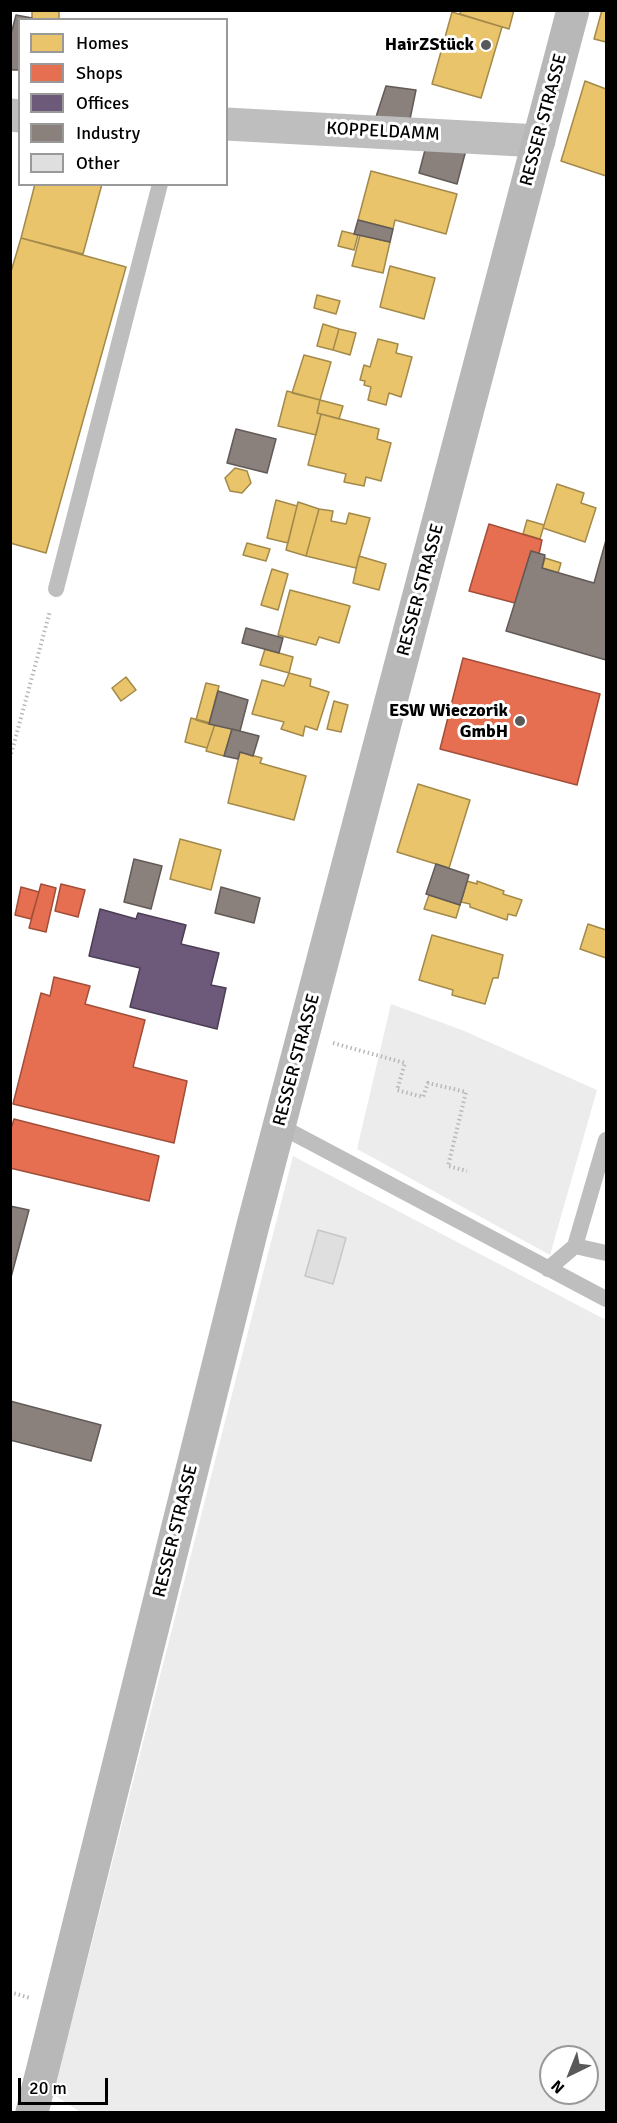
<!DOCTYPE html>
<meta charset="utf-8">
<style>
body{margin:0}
#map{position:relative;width:617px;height:2123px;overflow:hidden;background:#fff;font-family:Signika,sans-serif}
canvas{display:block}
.frame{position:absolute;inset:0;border:12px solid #000;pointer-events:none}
.legend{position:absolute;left:18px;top:18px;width:210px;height:168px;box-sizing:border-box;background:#fff;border:2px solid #999;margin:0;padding:8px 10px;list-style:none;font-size:18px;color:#000}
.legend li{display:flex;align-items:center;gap:12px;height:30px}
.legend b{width:30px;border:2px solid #999}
.north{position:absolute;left:539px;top:2045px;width:60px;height:60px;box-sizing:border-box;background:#fff;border:2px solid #999;border-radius:50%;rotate:223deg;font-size:16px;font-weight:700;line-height:24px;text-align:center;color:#000}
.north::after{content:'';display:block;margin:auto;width:21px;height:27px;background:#595959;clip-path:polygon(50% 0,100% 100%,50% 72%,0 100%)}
.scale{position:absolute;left:18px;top:2078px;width:90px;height:27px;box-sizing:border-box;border:3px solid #000;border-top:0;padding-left:8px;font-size:18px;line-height:21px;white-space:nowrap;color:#000;-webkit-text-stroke:4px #fff;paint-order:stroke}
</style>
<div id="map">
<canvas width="617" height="2123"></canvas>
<div class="frame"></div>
<ul class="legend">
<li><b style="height:16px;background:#e9c46a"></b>Homes</li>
<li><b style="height:16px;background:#e76f51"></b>Shops</li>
<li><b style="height:16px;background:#6d597a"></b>Offices</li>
<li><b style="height:16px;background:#8a817c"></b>Industry</li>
<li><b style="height:16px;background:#dfdfdf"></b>Other</li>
</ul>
<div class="north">N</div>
<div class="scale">20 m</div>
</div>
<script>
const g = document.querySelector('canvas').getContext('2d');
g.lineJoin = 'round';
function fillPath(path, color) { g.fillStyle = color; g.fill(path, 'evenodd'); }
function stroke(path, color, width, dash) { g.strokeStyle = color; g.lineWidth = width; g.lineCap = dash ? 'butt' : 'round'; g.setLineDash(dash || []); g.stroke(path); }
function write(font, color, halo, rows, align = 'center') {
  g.font = font + ' Signika,sans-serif'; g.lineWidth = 6; g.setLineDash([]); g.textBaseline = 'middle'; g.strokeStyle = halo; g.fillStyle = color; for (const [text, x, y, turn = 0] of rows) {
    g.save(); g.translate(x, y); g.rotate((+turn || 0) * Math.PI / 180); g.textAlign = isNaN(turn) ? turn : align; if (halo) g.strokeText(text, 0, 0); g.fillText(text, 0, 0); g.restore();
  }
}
const green = new Path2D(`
 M391 1004 462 1030 597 1090 550 1255 357 1149Z
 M293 1156 606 1320V2112H80L53 2094ZM551 2057H587V2093H551Z`);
const homes = new Path2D(`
 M32 10H59V20H32Z
 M461 10H514L509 29 460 14Z
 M602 10H606V42L594 39Z
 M452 12 502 27 481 98 432 84Z
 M585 81 606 89V176L561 161Z
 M371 171 457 194 446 234 395 220 393 229 358 220Z
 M35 184H102L83 254 21 238Z
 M342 231 358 235 354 250 338 246Z
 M360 235 390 242 383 273 352 266Z
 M21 238 126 267 46 553 10 543V275Z
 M390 266 435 278 424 319 380 307Z
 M317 295 340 301 336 314 314 308Z
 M323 324 339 329 333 350 317 346Z
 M339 329 356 333 350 355 333 350Z
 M378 339 398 344 396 353 412 357 401 397 389 393 386 405 368 400 371 387 364 385 365 381 360 380 364 365 370 367Z
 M304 355 331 362 320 400 292 393Z
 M287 391 320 400 317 413 321 414 316 435 278 426Z
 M320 400 343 406 339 419 317 413Z
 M321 414 379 429 377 439 391 443 381 481 366 477 364 486 344 482 346 474 308 465Z
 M235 468 247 471 251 483 242 493 230 491 225 478Z
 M557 484 584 493 581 503 596 508 585 542 543 528Z
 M276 500 297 506 288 543 267 538Z
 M298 502 319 509 306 556 286 550Z
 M319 509 333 511 331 521 346 524 349 513 370 518 356 568 306 556Z
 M527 520 544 525 540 539 523 534Z
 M247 543 270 549 266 561 243 555Z
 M359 556 386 564 379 590 353 583Z
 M545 558 561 563 558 573 542 568Z
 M272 569 288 574 278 610 261 605Z
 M290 590 350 606 339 643 319 637 316 645 278 635Z
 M265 649 293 657 289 673 260 665Z
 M289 673 311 679 310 686 329 692 317 730 305 726 303 736 281 729 284 722 252 714 262 680 284 686Z
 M126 677 136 690 121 701 112 688Z
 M206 683 219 686 209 724 196 720Z
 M334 701 348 705 341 732 327 729Z
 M191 718 215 724 207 748 185 742Z
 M215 724 232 729 224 756 206 751Z
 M240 752 262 758 260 763 306 776 294 820 228 803Z
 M418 784 470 800 449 868 397 852Z
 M180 839 221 850 211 890 170 879Z
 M467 881 477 884V881L504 891 503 894 522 900 516 916 508 914 507 920 470 907V904L461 902Z
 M429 895 460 905 456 918 424 909Z
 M588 924 606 930V958L580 949Z
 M432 935 503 955 498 978H493L485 1004 452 995 453 990 419 980Z`);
const shops = new Path2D(`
 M489 524 542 540 539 554 531 551 515 603 469 591Z
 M463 658 600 694 577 785 440 749Z
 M41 884 56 888 46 932 29 928Z
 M61 884 85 890 78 917 55 911Z
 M21 887 39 892 31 919 15 915Z
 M54 977 90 986 85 1004 145 1020 133 1067 187 1081 174 1143 13 1104 41 993 50 996Z
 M14 1119 159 1156 149 1201 10 1168V1132Z`);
const offices = new Path2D(`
 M100 909 136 919 138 913 186 925 181 944 219 953 211 985 226 988 217 1029 130 1007 140 968 89 956Z`);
const industry = new Path2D(`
 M16 15 32 18 20 20V70H10V38Z
 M386 86 416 90 410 119 376 117Z
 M425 150H466L457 184 419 173Z
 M358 220 393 229 390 242 354 234Z
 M236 429 276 439 267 473 227 463Z
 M606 540V660L506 631 531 551 545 555 542 568 594 583Z
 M246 628 283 638 279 653 242 643Z
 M218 691 248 700 240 731 209 724Z
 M232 729 259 736 253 756 240 752 238 759 224 756Z
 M134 859 162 866 151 909 124 902Z
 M436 864 469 875 460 905 426 894Z
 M221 887 260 898 254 923 215 913Z
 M10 1206 29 1210 10 1281Z
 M10 1401 101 1425 91 1461 10 1440Z`);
const building = new Path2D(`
 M318 1230 346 1238 333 1284 305 1276Z`);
const path = new Path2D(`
 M10 758 50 611
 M333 1043 405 1063 397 1090 423 1097 428 1083 466 1092 448 1166 467 1171
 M10 1992 30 1998`);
const service = new Path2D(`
 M56 589 160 184
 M280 1126 606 1299
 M575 1246 606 1140
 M548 1269 575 1246 606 1253`);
const minor = new Path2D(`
 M10 115 20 116
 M226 124 539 141`);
const secondary = new Path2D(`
 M32 2112 253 1225 573 10`);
const markers = [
 [486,45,6,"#595959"],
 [520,721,6,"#595959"]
];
const poiNames = [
 ["HairZStück",474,45],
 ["ESW Wieczorik",508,711],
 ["GmbH",508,732]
];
const streetNames = [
 ["RESSER STRASSE",544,120,-75],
 ["KOPPELDAMM",383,132,3],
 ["RESSER STRASSE",421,590,-75],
 ["RESSER STRASSE",297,1060,-75],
 ["RESSER STRASSE",176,1531,-76]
];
fillPath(green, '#ececec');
fillPath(homes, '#e9c46a');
stroke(homes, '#a3894a', 1.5);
fillPath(shops, '#e76f51');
stroke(shops, '#a24e39', 1.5);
fillPath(offices, '#6d597a');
stroke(offices, '#4c3e55', 1.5);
fillPath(industry, '#8a817c');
stroke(industry, '#615a57', 1.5);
fillPath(building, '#dfdfdf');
stroke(building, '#c7c7c7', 1.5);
stroke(path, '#b9b9b9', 4, [1.5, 3]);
stroke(service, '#bebebe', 16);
stroke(minor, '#bebebe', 33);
stroke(secondary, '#b8b8b8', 33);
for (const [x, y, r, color] of markers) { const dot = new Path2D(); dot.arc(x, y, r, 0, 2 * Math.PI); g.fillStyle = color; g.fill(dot); stroke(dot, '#fff', 2); }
write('bold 18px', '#000', '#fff', poiNames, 'right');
write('18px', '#000', '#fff', streetNames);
</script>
